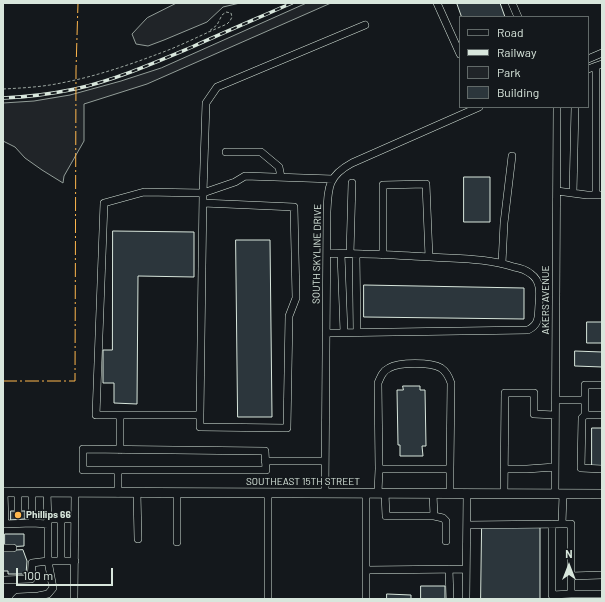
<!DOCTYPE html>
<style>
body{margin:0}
#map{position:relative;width:605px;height:602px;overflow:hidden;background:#14181c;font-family:Barlow,sans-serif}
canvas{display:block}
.frame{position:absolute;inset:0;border:4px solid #d8e6dc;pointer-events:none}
.legend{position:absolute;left:459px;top:16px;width:130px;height:92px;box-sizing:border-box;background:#14181c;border:1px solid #626a69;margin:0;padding:5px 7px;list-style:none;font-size:12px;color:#d8e6dc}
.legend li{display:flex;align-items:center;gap:8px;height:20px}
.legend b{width:20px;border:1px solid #626a69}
.north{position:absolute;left:549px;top:546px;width:40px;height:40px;-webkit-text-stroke:3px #14181c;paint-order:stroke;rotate:0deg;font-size:11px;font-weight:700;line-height:16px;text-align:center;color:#d8e6dc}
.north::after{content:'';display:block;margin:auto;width:14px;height:18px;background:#d8e6dc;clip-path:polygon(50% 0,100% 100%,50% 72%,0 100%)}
.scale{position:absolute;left:16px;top:568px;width:97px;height:18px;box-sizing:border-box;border:2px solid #d8e6dc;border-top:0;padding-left:5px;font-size:12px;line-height:14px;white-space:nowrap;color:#d8e6dc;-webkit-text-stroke:3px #14181c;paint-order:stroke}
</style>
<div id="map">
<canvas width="605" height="602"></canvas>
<div class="frame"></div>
<ul class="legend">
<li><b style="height:5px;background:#14181c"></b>Road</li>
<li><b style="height:5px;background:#d8e6dc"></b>Railway</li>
<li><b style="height:11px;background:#202428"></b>Park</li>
<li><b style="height:11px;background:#2c363c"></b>Building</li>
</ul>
<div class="north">N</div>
<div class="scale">100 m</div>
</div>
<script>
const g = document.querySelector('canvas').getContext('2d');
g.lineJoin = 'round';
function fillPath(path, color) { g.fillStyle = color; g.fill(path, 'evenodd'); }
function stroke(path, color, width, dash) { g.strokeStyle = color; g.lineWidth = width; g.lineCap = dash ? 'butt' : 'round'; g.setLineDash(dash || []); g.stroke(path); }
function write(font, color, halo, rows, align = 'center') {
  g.font = font + ' Barlow,sans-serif'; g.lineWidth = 3; g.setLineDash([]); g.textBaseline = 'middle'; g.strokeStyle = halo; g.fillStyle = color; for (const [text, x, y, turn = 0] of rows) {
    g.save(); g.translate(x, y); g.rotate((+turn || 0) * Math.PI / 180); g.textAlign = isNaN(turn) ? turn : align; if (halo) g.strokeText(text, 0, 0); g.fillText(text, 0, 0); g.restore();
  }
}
const green = new Path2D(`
 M177 3H240L223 7 207 22 164 40 148 46 136 44 132 34 147 18Z
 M307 3H331L147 84 84 104V141L64 176 63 183 42 170 25 158 15 147 3 141V103L34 101 70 95 121 81 161 68Z`);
const building = new Path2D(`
 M457 3H500L505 17H462Z
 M464 177H490V222H464Z
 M113 231 194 232V277L138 276 137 404 114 403V383H103V350H112Z
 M236 240H270L272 417H238Z
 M364 285 524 288V319L364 317Z
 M587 322H602V343H587Z
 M575 351 602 352V367L575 366Z
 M403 386H420V390H425L426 446H422L423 456H400V445H398L397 390H403Z
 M592 428H602V467H592Z
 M11 511H25V519L11 520Z
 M482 527H540V599H481Z
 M5 534H24V546L5 547Z
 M23 550 27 561 26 574H8V571H3V551Z
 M421 586H445V599H421Z
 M387 594 411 595V599H387Z`);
const minorTunnel = new Path2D(`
 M18 511V519`);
const path = new Path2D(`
 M3 89C22 88 42 87 61 83 98 76 135 63 171 49 190 41 208 32 227 24L230 21 232 17 231 13 226 12 222 15 217 25 208 32`);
const minor = new Path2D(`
 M437 3 460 54
 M512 3 518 17
 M588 59 602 53
 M588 69 602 64
 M226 152H261L279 167 281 177
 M333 179 245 176 235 182 203 193 206 103 217 87 365 25
 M557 191 587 195H602
 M573 193 575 107
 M596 195V66
 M341 254 344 332
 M350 254 352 183
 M356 254 357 332
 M383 255V185L426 184 429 257
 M502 263 504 223 512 156
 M326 333 528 330C540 324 538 316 539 304 540 293 541 281 531 274 526 270 520 268 514 267 487 258 458 259 430 257 408 256 385 254 363 254 351 253 339 254 327 253
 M556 400H585V415H602
 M585 400V385H602
 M120 415V450
 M200 415 203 193 144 192 104 203 96 415H200V427L287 428 289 316 296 298 294 207 203 203
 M585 415 582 418 581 468 602 469
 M83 449 265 451 266 470H83Z
 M265 461H325
 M379 469 378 383C381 376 383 371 389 368 399 362 431 362 441 368 447 372 449 377 451 383L450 469
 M504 469H527L555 467
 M4 492 5 524 32 523V492
 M18 492V511
 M118 493V471
 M137 493 138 539
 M177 493V542
 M325 493 327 212C328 187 328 176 352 163L479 107
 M366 493V599
 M378 493 379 469H450V493
 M385 493 386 516H434L433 494
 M504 494 505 393H534V414L555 415
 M555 494 557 107
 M434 516 443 518 446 521V541
 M48 519H75
 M32 523 48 524
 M552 524V595L571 594
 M562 524H571V594H602
 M467 525 562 524 563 494
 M3 548H13
 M61 561V519
 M449 569 450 599
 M366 570 466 569
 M571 576 602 575
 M4 580 31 579 32 563 48 561V524L47 492
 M16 599 18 597 38 596 48 594 53 588 48 561H75
 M74 599 75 493
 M268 599V493
 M466 599 467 493`);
const major = new Path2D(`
 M3 492 602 494`);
const rail = new Path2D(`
 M3 98C27 97 51 94 75 89 115 80 154 63 192 47 225 32 258 18 292 3`);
const power = new Path2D(`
 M3 381H75L76 70 78 3`);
const markers = [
 [18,515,4,"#ffb74d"]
];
const streetNames = [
 ["SOUTH SKYLINE DRIVE",317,254,-89],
 ["AKERS AVENUE",546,300,-90],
 ["SOUTHEAST 15TH STREET",303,482]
];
const poiNames = [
 ["Phillips 66",26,515]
];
fillPath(green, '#202428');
stroke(green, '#939e99', 1);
fillPath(building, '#2c363c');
stroke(building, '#d8e6dc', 1);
stroke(minorTunnel, '#313739', 7, [7, 3.5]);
stroke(minor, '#d8e6dc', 8);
stroke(major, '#d8e6dc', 10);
stroke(path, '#9da8a2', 1, [3, 2]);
stroke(minor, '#14181c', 7);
stroke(major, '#14181c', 9);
stroke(rail, '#d8e6dc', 3.5);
stroke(rail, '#14181c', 2, [6]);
stroke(power, '#ffb74d', 1, [14, 3, 2, 3]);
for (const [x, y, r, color] of markers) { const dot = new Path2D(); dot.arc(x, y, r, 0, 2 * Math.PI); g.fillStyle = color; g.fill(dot); stroke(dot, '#14181c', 1.5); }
write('10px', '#d8e6dc', '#14181c', streetNames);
write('bold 10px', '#d8e6dc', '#14181c', poiNames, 'left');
</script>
